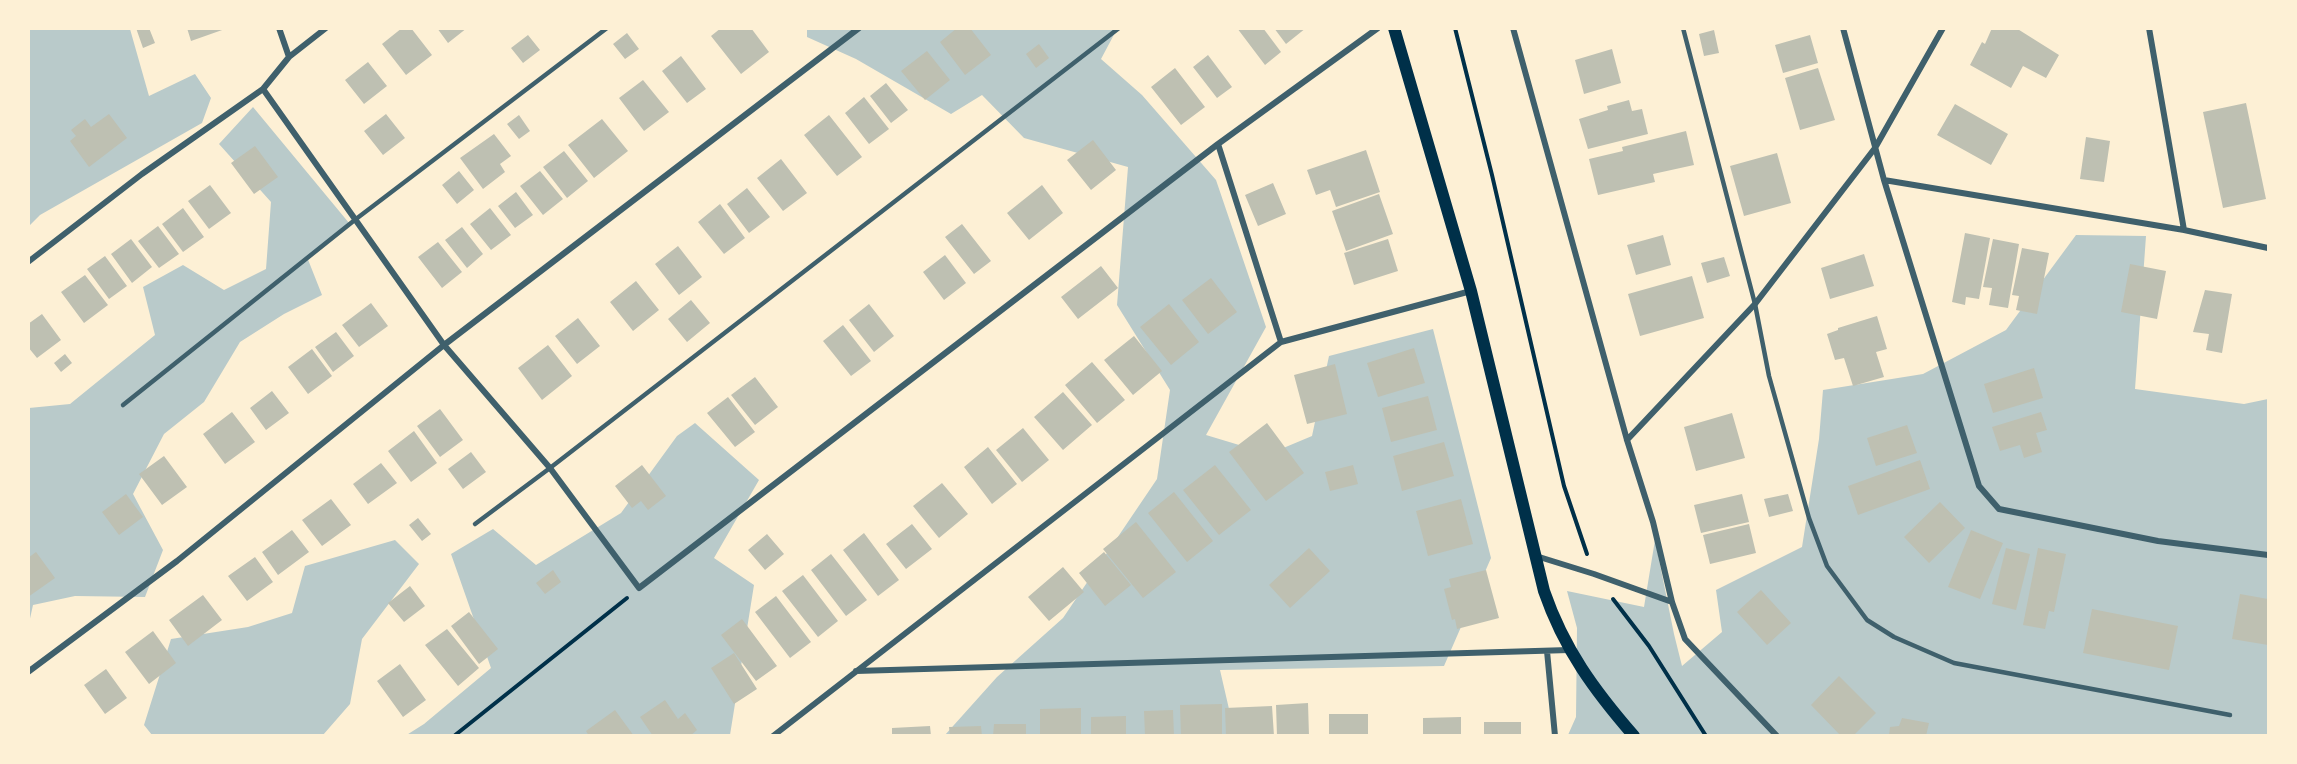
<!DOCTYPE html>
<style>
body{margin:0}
#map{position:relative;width:2297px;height:764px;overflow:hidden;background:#fdf0d5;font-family:"Varela Round",sans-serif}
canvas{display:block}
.frame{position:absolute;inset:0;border:30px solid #fdf0d5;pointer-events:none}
</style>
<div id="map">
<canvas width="2297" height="764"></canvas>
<div class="frame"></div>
</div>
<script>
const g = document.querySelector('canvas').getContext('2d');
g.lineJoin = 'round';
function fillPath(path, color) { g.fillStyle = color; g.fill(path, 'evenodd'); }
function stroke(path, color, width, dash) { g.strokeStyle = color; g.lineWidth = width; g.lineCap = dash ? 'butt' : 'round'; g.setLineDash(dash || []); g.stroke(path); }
const green = new Path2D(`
 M807 28 1117 29 1101 59 1142 95 1216 180 1266 327 1206 435 1269 454 1312 436 1329 356 1433 329 1491 558 1444 666 1220 670 1235 735H945L997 677 1063 618 1157 479 1170 390 1117 305 1128 167 1024 138 982 95 951 114 856 59 807 37Z
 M29 29H130L149 96 195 74 211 98 202 123 40 215 29 226Z
 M253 107 349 223 307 257 322 295 284 314 240 342 204 402 164 434 133 494 163 550 145 597 75 596 33 605 29 623V408L70 404 155 335 143 287 183 265 224 290 266 269 271 202 219 144Z
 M2076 235 2146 236 2135 389 2244 404 2268 399V735H1568L1576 717 1577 628 1567 591 1644 607 1655 540 1674 634 1682 666 1722 632 1716 590 1802 547 1819 439 1823 390 1923 374 2006 330Z
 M695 423 759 480 714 558 754 585 730 735 405 736 424 724 491 668 451 554 493 529 536 565 621 513 677 436Z
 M395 540 419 564 362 639 350 704 323 735H152L144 725 171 639 248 627 292 613 305 566Z`);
const building = new Path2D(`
 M136 28H149L155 43 143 48Z
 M187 28H225V29L191 41Z
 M402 28H411L432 55 406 75 382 44Z
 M437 28H467L448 43Z
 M721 28H751L769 52 741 74 711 36Z
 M957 28H970L991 55 965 75 940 42Z
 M1237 28H1263L1281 52 1265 65Z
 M1274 28H1306L1286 44Z
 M1992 28H2016L2059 55 2046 78 2023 66 2011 88 1970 65 1982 42 1985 44Z
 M1714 30 1719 53 1704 56 1699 34Z
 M627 33 639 49 625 59 613 44Z
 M528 35 540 50 523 63 511 48Z
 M1810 35 1818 63 1783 73 1775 45Z
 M1039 44 1049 58 1036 68 1026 54Z
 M1612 49 1621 83 1584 94 1575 60Z
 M927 51 950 80 925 100 901 71Z
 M1208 55 1232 87 1217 98 1193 67Z
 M681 56 706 89 687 103 662 71Z
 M368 62 387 86 364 104 345 80Z
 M1175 68 1205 107 1181 125 1151 87Z
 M1818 68 1835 120 1800 130 1785 78Z
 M643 80 669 112 644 131 619 98Z
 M886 83 908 110 891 123 870 96Z
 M864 97 889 129 869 144 845 113Z
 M1629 100 1632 111 1642 109 1648 134 1588 149 1579 119 1608 110 1607 106Z
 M2246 103 2266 199 2223 208 2203 112Z
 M1955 104 2008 134 1991 165 1937 135Z
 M109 114 127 138 89 167 70 141 76 136 71 130 85 119 91 127Z
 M386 114 405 138 383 155 364 131Z
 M519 115 530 131 519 139 507 124Z
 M829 115 862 157 837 176 804 135Z
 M602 119 628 151 594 178 568 145Z
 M1686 131 1694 165 1653 174 1655 182 1598 195 1589 159 1623 151 1622 147Z
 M494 134 511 156 500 164 505 172 483 189 460 158Z
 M2086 137 2110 141 2104 182 2080 179Z
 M1093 140 1116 170 1091 190 1067 160Z
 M255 146 278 177 254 194 231 163Z
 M1366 150 1380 192 1336 207 1330 190 1316 195 1307 170Z
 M564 151 588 181 567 198 543 167Z
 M1777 153 1791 203 1744 216 1730 166Z
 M781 159 807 193 783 211 757 178Z
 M459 171 474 190 457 204 442 185Z
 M540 171 563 199 543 215 520 186Z
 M1273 183 1286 214 1258 226 1245 195Z
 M210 185 231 213 209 229 188 201Z
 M1042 185 1063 213 1029 240 1007 213Z
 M747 188 770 217 749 233 727 204Z
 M516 192 533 215 515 228 498 206Z
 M1379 194 1393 234 1346 251 1332 211Z
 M720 204 745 238 724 254 698 222Z
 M183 208 204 237 183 252 162 224Z
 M490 208 511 235 491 250 470 224Z
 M962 224 991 261 974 274 945 237Z
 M158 226 179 254 159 268 138 241Z
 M462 227 483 254 467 268 445 240Z
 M1965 233 1990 238 1979 299 1966 297 1965 305 1952 302Z
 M1663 235 1671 265 1636 275 1627 245Z
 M131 239 152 267 132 283 111 254Z
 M1388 239 1398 271 1354 285 1344 253Z
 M1993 239 2019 244 2008 308 1989 305 1992 288 1983 287Z
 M438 242 462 272 442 288 418 257Z
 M678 246 702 277 679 295 655 264Z
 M2022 248 2049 253 2037 314 2016 310 2019 296 2012 295Z
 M1864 254 1874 286 1830 299 1821 268Z
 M945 255 966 283 944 300 923 272Z
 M105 256 127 286 109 299 87 269Z
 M1724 257 1730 276 1707 283 1701 263Z
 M2130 264 2166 271 2157 319 2121 312Z
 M1101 266 1118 288 1078 319 1061 297Z
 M85 275 108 305 84 323 61 292Z
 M1692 276 1704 318 1640 336 1628 294Z
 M1211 278 1237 312 1208 334 1182 300Z
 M636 281 659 310 633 331 610 302Z
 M2205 290 2232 294 2222 353 2206 350 2209 334 2193 332Z
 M691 300 710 323 687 342 668 319Z
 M371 303 388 326 359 347 342 325Z
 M869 304 894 336 874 352 849 320Z
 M1169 304 1199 342 1171 365 1140 327Z
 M42 314 61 340 37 358 28 347V324Z
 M1877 316 1887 349 1876 352 1884 377 1853 386 1844 358 1835 360 1827 334 1838 330V328Z
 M578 318 600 346 577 364 555 336Z
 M843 325 871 361 851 376 823 341Z
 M336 332 354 356 333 372 315 347Z
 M1134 336 1162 371 1133 395 1104 360Z
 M548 345 572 376 542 400 518 368Z
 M1414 348 1425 383 1378 397 1367 363Z
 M312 349 332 376 308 394 288 367Z
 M65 354 72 363 61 372 54 363Z
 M1092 362 1125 400 1097 423 1065 385Z
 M1335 364 1347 414 1307 424 1294 375Z
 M2034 368 2043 398 1993 413 1984 384Z
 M755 377 778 407 755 425 731 395Z
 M272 391 289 413 266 430 250 408Z
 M1063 392 1092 425 1063 450 1034 417Z
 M1428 396 1437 430 1391 442 1382 408Z
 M728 397 755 432 735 447 707 413Z
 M440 409 463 440 440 457 417 426Z
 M232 412 255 442 225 464 203 434Z
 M2041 412 2047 430 2036 433 2042 452 2024 458 2020 445 2000 451 1992 427Z
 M1732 413 1745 458 1696 471 1684 427Z
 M1267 423 1304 473 1266 501 1229 452Z
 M1907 425 1917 453 1876 466 1867 438Z
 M1023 428 1049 460 1022 482 996 450Z
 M414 431 437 463 411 482 388 451Z
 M1444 442 1454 476 1402 491 1393 456Z
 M988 447 1017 484 992 504 964 467Z
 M471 452 486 472 463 489 448 469Z
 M164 456 187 487 162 505 139 474Z
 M1920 460 1930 489 1858 515 1848 486Z
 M381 463 397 483 368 504 353 484Z
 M642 465 666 496 648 510 641 501 632 508 615 486Z
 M1215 465 1251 510 1219 535 1183 490Z
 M1353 465 1358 484 1330 491 1325 472Z
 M942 483 968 514 939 538 913 506Z
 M1174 492 1213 541 1187 562 1148 513Z
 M126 494 143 517 119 535 102 512Z
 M1742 494 1749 522 1701 533 1694 505Z
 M1788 494 1793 511 1769 517 1764 499Z
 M331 499 351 525 322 546 302 520Z
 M1461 499 1473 544 1428 556 1416 511Z
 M1940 502 1965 528 1929 563 1904 537Z
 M418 518 431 534 422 541 409 525Z
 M1136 522 1176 572 1143 598 1103 549Z
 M912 524 932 549 906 569 886 544Z
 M1749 524 1756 553 1710 564 1703 535Z
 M292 530 309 552 278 575 262 552Z
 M1971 530 2003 543 1980 599 1948 587Z
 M864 533 899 580 878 596 843 550Z
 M767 534 784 554 765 570 748 550Z
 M1309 548 1330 571 1290 608 1269 585Z
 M2006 548 2030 554 2016 610 1992 604Z
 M2038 548 2066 554 2054 612 2049 611 2045 629 2023 625Z
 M36 552 55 578 28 597V558Z
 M1104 552 1131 585 1105 606 1079 573Z
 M831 554 867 600 846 616 811 570Z
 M255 557 273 582 247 601 228 576Z
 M1063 567 1084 592 1049 621 1028 597Z
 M553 570 561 582 545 594 536 583Z
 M1486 570 1499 618 1457 629 1455 619 1452 620 1444 589 1451 587 1449 579Z
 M803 575 838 621 818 637 782 591Z
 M410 586 425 606 404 622 388 603Z
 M1761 590 1791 623 1767 645 1737 612Z
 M2240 594 2268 599V645L2232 639Z
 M203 595 222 620 188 646 169 620Z
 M776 596 811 642 790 658 755 612Z
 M2092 609 2178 626 2169 670 2083 653Z
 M469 612 498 649 479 664 451 626Z
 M742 619 777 666 756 681 721 635Z
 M447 629 479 668 458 686 425 645Z
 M153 631 176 663 149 684 125 652Z
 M734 653 757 689 734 704 711 668Z
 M400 664 426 700 403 717 377 681Z
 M106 669 127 698 105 714 84 685Z
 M1839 676 1876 713 1853 736H1841L1811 705Z
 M665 700 678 719 685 713 697 730 690 736H653L640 717Z
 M1308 703 1309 736H1277L1276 705Z
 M1222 704V736H1181L1180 705Z
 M1272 706 1274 736H1226L1225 708Z
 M1081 708V736H1040V709Z
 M615 710 634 736H589L586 731Z
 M1173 710 1174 736H1145L1144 711Z
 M1329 714H1368V736H1329Z
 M1126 716V736H1091V717Z
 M1461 717V736H1423V718Z
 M1902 718 1929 723 1926 736H1889L1890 727 1899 726Z
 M1484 722H1521V736H1484Z
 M994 724H1026V736H993Z
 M930 726 931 736H892V728Z
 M981 726 982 736H950L949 727Z`);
const path = new Path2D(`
 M1455 28 1492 175 1564 486 1587 554
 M1613 599 1649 646 1706 736
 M454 736 627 598`);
const service = new Path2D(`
 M1683 28 1755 304 1769 376 1809 518 1827 566 1867 620 1894 637 1954 663 2230 715
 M123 405 356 219 607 28
 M475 524 550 468 1119 28`);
const minor = new Path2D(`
 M279 28 289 57
 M1513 28 1627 440 1653 522 1672 602 1685 639 1777 736
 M1843 28 1884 180 1979 486 1999 509 2158 541 2268 555
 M2149 28 2184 230
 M263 89 444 345 550 468 639 588 1218 144 1378 28
 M1218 144 1281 342
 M1884 180 2184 230 2268 248
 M28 262 142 174 263 89 289 57 326 28
 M1627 440 1755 304 1875 148 1943 28
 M1536 556 1594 574 1672 602
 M1547 651 1555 736
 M856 671 1569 650
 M28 672 177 561 444 345 859 28
 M773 736 1281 342 1471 291`);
const secondary = new Path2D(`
 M1394 28 1471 291 1544 591C1564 649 1594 690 1634 736`);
fillPath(green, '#b9caca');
fillPath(building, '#bec0b2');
stroke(path, '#003049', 4);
stroke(service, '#3f606c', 4.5);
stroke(minor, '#3f606c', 6);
stroke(secondary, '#003049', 12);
</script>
